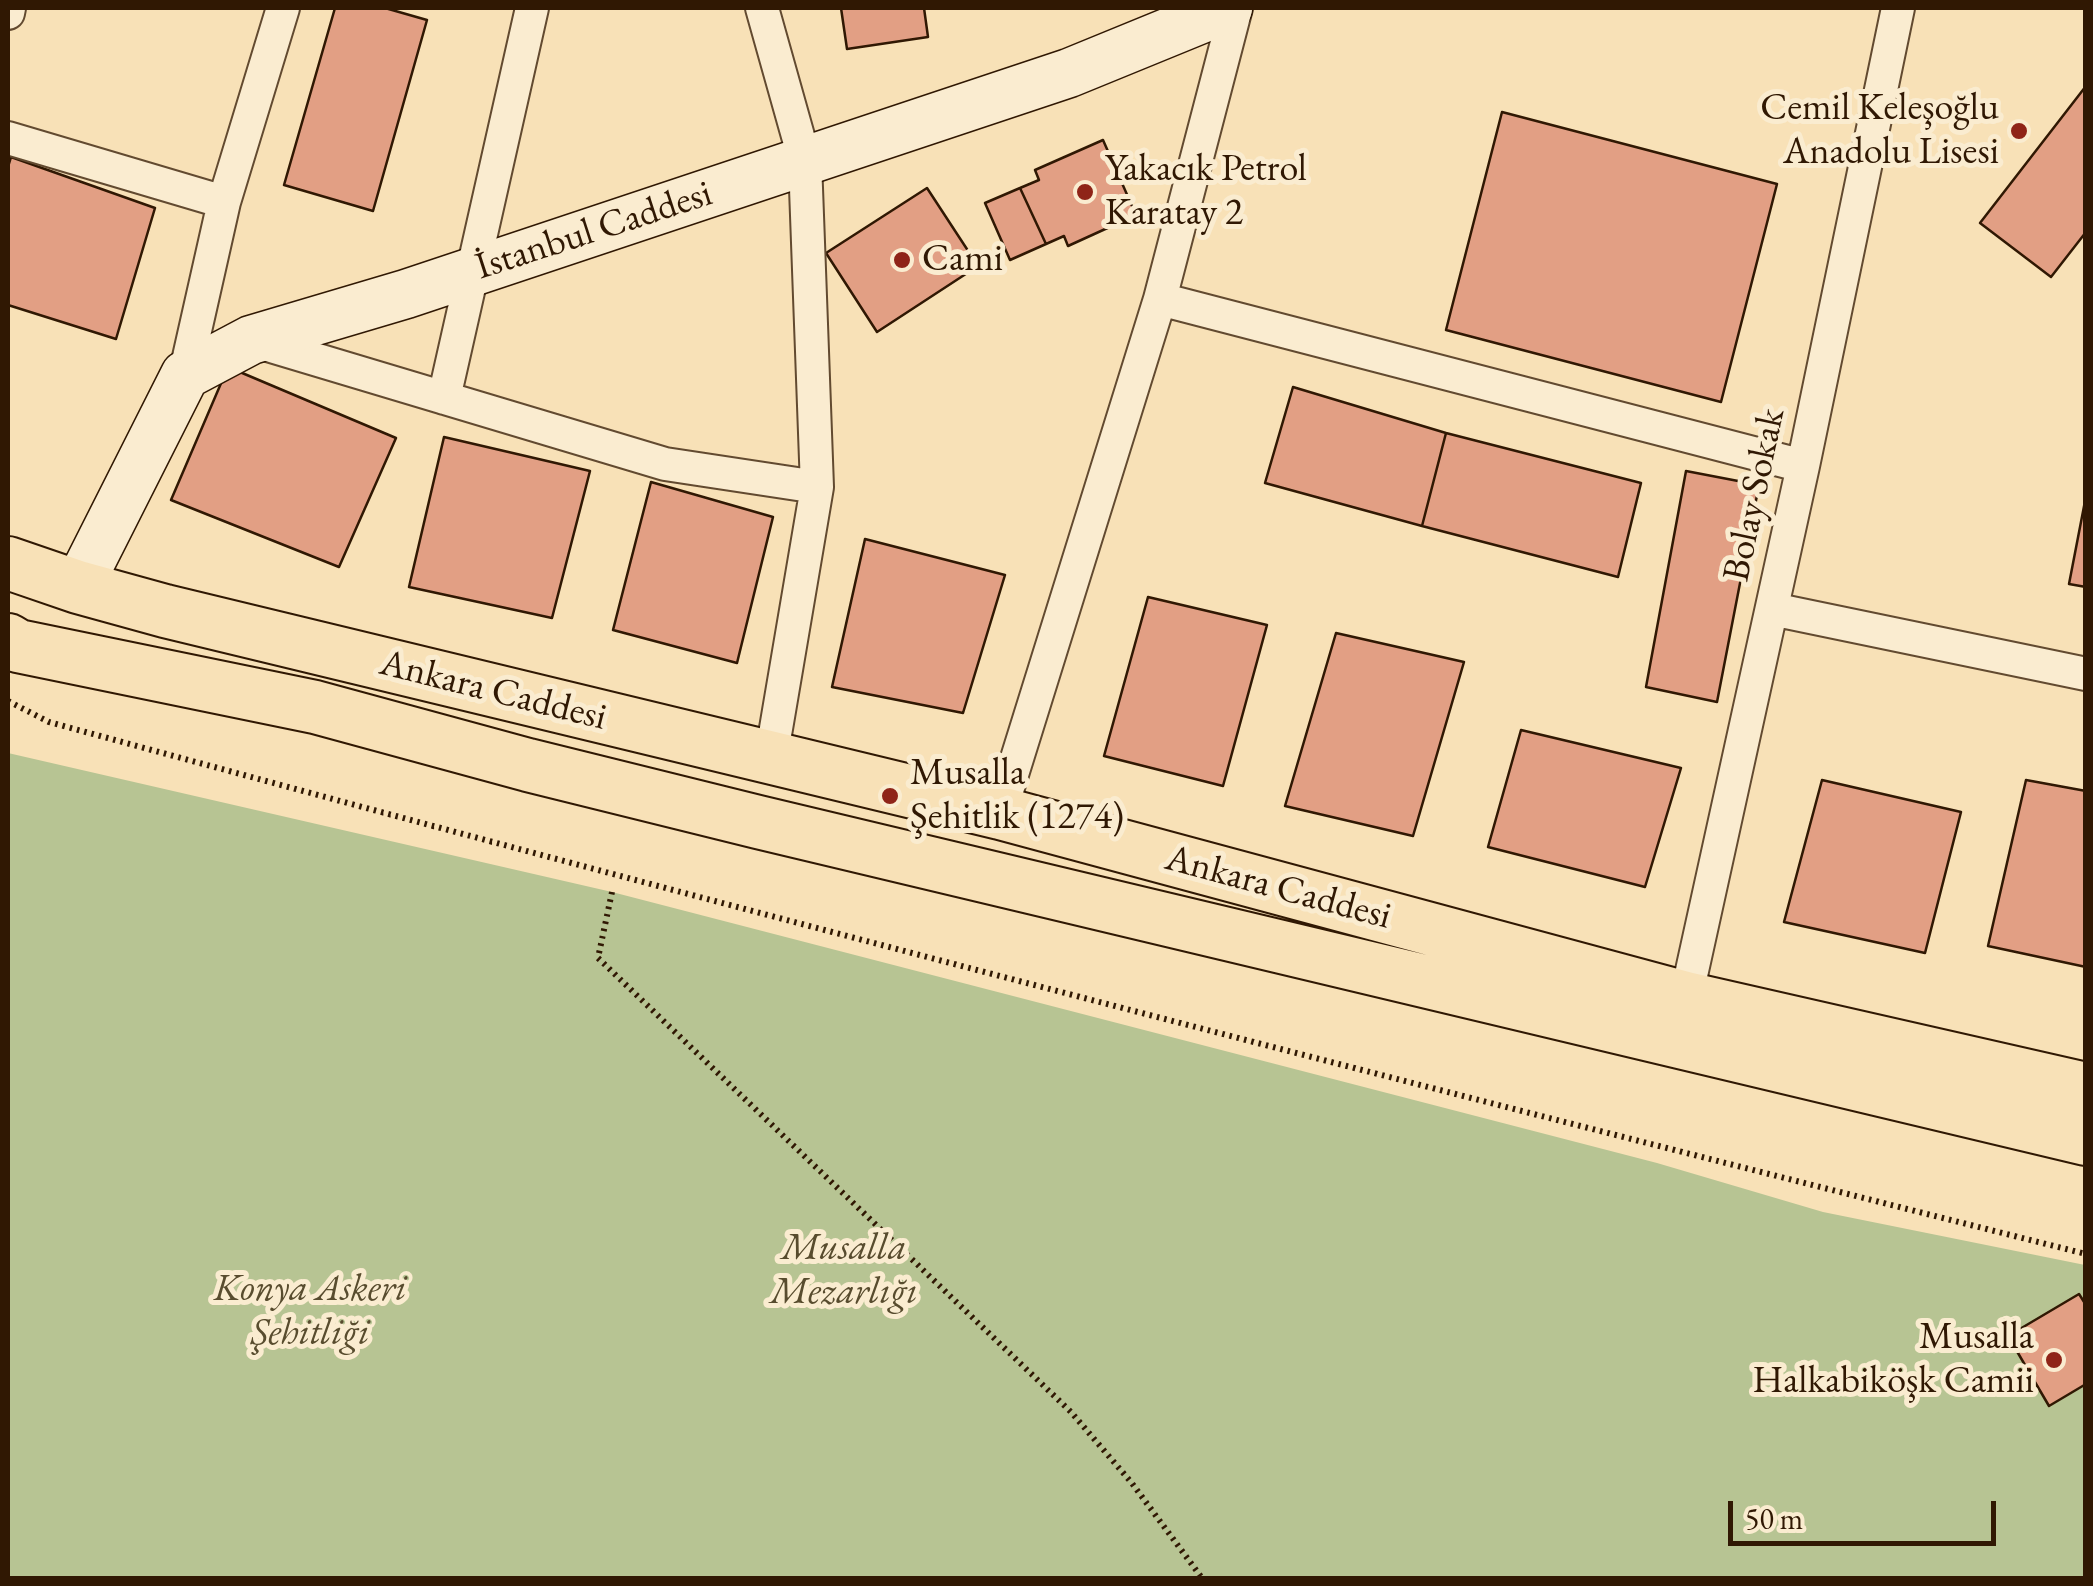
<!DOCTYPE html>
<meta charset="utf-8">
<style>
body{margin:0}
#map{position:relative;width:2093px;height:1586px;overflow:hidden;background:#f8e1b7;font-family:"EB Garamond",serif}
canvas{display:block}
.frame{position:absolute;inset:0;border:10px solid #301803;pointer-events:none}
.scale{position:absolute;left:1728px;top:1501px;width:268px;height:45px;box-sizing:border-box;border:5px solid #301803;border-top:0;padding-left:12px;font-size:30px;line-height:35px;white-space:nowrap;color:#301803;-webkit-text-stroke:8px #faecd0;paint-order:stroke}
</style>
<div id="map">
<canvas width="2093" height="1586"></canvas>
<div class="frame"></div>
<div class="scale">50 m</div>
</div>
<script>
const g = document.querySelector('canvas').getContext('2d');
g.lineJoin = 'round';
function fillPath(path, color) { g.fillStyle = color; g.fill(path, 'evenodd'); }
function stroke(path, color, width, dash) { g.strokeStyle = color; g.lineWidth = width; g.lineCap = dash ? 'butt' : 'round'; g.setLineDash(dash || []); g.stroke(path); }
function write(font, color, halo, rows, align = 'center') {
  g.font = font + ' "EB Garamond",serif'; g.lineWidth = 10; g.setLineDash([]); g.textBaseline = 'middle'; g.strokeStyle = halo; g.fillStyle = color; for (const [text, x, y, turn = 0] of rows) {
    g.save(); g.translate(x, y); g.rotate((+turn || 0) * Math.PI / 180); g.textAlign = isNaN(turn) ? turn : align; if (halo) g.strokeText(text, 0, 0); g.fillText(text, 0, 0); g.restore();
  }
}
const green = new Path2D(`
 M8 753 612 892 1657 1163 1823 1212 2085 1265V1578H8Z`);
const building = new Path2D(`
 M335 8H385L427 20 373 211 284 185Z
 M841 8H924L928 37 847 49Z
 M2086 86V232L2051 277 1980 223Z
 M1502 112 1777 184 1721 402 1446 330Z
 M1103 140 1136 215 1068 246 1064 236 1046 244 1020 188 1039 180 1035 170Z
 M11 157 155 208 116 339 8 305V167Z
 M927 188 978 266 877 332 826 253Z
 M1020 188 1046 244 1010 260 985 203Z
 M228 367 396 438 339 567 171 500Z
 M1293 387 1446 433 1422 526 1265 483Z
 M1446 433 1641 483 1618 577 1422 526Z
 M444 437 590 471 552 618 409 587Z
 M1686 471 1759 485 1717 702 1646 687Z
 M651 482 773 517 737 663 613 630Z
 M2086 496V587L2069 584Z
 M865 539 1005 575 963 713 832 687Z
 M1148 597 1267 625 1223 786 1104 756Z
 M1336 633 1464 662 1413 836 1285 806Z
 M1521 730 1681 768 1645 887 1488 847Z
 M1822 780 1961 812 1925 953 1784 922Z
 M2026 780 2086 791V967L1988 946Z
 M2079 1294 2086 1305V1384L2049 1406 2008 1336Z`);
const path = new Path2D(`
 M8 701 49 722C726 907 1405 1083 2086 1254
 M612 892 598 958 1071 1412 1131 1482 1202 1578`);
const street = new Path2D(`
 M762 8 805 161 817 487 771 758
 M8 13 9 8
 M8 138 224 202
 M1160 299 1803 466
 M251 340 665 464 817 487
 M185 375 224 202 283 8
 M444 398 532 8
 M1772 609 2086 674
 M1000 813 1160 299 1236 8
 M1686 998 1803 466 1898 8`);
const secondary = new Path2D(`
 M78 587 185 375 251 340 406 294 1069 73 1228 8`);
const primary = new Path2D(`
 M8 563 78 587 165 611 1000 813 1686 998 2086 1089
 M8 640 18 646 315 707 528 765 758 822 2086 1139`);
const markers = [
 [2019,131,10,"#8f2418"],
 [1085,192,10,"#8f2418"],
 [902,260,10,"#8f2418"],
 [890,796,10,"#8f2418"],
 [2054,1360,10,"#8f2418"]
];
const poiNames = [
 ["Cemil Keleşoğlu",1999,109,"right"],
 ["Anadolu Lisesi",1999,153,"right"],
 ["Yakacık Petrol",1105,170],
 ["Karatay 2",1105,214],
 ["Cami",922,260],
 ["Musalla",910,774],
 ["Şehitlik (1274)",910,818],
 ["Musalla",2034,1338,"right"],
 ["Halkabiköşk Camii",2034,1382,"right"]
];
const streetNames = [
 ["İstanbul Caddesi",594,231,-18],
 ["Bolay Sokak",1755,495,-78],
 ["Ankara Caddesi",493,691,14],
 ["Ankara Caddesi",1278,888,15]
];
const parkNames = [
 ["Musalla",844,1249],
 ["Mezarlığı",844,1293],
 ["Konya Askeri",310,1290],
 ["Şehitliği",310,1334]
];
fillPath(green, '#b7c493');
fillPath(building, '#e29f84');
stroke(building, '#301803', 2.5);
stroke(street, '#624a30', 36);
stroke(secondary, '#301803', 51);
stroke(primary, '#301803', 56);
stroke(path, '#301803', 6, [2.5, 5]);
stroke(street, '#faecd0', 32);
stroke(secondary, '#faecd0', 48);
stroke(primary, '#f8e1b7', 52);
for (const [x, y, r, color] of markers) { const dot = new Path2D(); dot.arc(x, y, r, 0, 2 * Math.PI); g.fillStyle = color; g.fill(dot); stroke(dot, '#faecd0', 4); }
write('38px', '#301803', '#faecd0', poiNames, 'left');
write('38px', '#301803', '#faecd0', streetNames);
write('italic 38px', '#584c2e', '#faecd0', parkNames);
</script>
